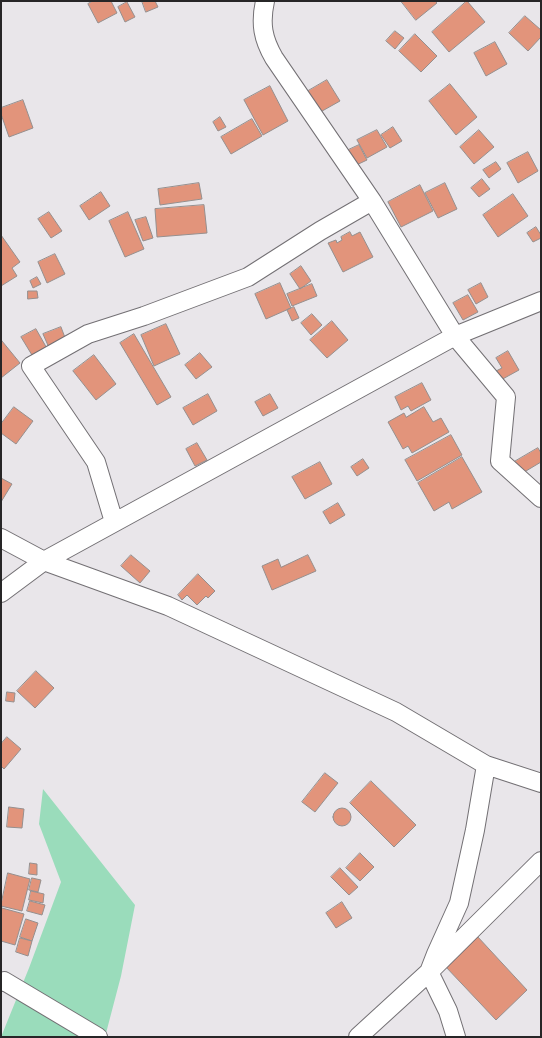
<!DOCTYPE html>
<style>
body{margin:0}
#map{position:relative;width:542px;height:1038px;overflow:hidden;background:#e9e6ea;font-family:"Playfair Display",serif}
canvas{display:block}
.frame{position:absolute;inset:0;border:2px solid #272627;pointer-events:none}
</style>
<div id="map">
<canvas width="542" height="1038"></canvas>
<div class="frame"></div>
</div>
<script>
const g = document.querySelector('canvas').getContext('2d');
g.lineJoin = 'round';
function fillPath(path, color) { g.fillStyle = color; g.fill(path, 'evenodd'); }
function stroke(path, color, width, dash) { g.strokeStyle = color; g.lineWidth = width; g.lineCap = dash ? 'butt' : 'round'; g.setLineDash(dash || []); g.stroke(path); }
const green = new Path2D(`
 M43 789 135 905 121 976 105 1037H1L29 968 61 882 39 824Z`);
const building = new Path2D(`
 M93 1H111L117 13 98 23 88 4Z
 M142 1H155L158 7 146 12Z
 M401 1H435L437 3 416 20Z
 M467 1 485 22 449 52 432 32Z
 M127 2 135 17 125 22 118 7Z
 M525 16 541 30V37L528 51 509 33Z
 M395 31 404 38 395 49 386 41Z
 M415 34 437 56 421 72 399 51Z
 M495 42 507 64 486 76 474 53Z
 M327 80 340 101 315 115 303 94Z
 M450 84 477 117 456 135 429 101Z
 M270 86 288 121 263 135 244 100Z
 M23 100 33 128 9 137 1 114V108Z
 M220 117 226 127 218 131 213 122Z
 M252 119 262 136 231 154 221 137Z
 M393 127 402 141 390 148 381 135Z
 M377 130 387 147 367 158 357 140Z
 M479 130 494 147 474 164 460 147Z
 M359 145 367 160 350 168 342 153Z
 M528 152 538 171 518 183 507 163Z
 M496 162 501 169 489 178 483 170Z
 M482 179 490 189 479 197 471 188Z
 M199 183 202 199 160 205 158 189Z
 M445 183 457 209 438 218 425 193Z
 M420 185 433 211 401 227 388 202Z
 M101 192 110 206 89 220 80 206Z
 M513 194 528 216 498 237 483 215Z
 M204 205 207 233 157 237 155 209Z
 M49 212 62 231 51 238 38 219Z
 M128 212 144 249 125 257 109 221Z
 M146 217 153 238 143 241 135 220Z
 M536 227 541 235V238L533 242 527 233Z
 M350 232 352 236 360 232 373 257 343 272 328 243 336 240 337 243 342 240 341 237Z
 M1 235 20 262 12 268 17 276 1 286Z
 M55 254 65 274 47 283 38 262Z
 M301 266 311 281 300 289 290 274Z
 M37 277 41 284 33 288 30 281Z
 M280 283 291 308 266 319 255 294Z
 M481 283 488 297 476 304 468 290Z
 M312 284 317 296 292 306 287 294Z
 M28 291H37L38 298 28 299Z
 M468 295 478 312 463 320 453 303Z
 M294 307 299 318 292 321 287 310Z
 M312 314 322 325 311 335 301 323Z
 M332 321 348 340 327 358 310 340Z
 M166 324 180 354 154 366 141 335Z
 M61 327 67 343 50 350 43 334Z
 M36 329 49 352 35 360 21 337Z
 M134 334 171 397 157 405 120 343Z
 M2 341 20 363 1 378V342Z
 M508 351 519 370 499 381 494 372 502 368 496 358Z
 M200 353 212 367 196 379 185 365Z
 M94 355 116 384 96 400 73 371Z
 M422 383 431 400 411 411 408 406 401 410 395 397Z
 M208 394 217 411 193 425 183 408Z
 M270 394 278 408 263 416 255 402Z
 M14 407 33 421 16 444 1 433V424Z
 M424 407 433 422 441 418 449 432 412 453 408 446 403 449 388 422 404 413 406 417Z
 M451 435 462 455 417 481 405 460Z
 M197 443 207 460 195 466 186 449Z
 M538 448 541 453V462L516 477 509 465Z
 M462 457 482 492 452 509 449 502 434 511 418 483Z
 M363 459 369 468 357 476 351 467Z
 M320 462 332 484 305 499 292 477Z
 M1 478 12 484 1 502Z
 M338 503 345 515 330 524 323 512Z
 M131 555 150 571 140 583 121 566Z
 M308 555 316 571 272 590 262 566 278 559 281 567Z
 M198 574 215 591 208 598 206 596 197 605 187 595 182 600 178 595Z
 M36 671 54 688 35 708 17 691Z
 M7 692 15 693 14 702 6 701Z
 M7 737 21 749 4 769 1 766V744Z
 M325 773 338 783 315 812 302 802Z
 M371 781 416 825 394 847 350 803Z
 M9 807 24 809 22 828 7 827Z
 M333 817a9 9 0 1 1 18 0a9 9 0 1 1-18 0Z
 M360 853 374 867 360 881 346 868Z
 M30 863 37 864V875L29 874Z
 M340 868 358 887 349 895 331 877Z
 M8 873 30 879 22 911 1 906Z
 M32 878 41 880 38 892 29 890Z
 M31 891 44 894 43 903 29 900Z
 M30 901 45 905 42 915 27 911Z
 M342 902 352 918 336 928 326 913Z
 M2 908 24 914 15 945 1 941Z
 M26 919 38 923 32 941 20 937Z
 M477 936 527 990 496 1020 445 966Z
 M20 938 32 941 28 956 16 952Z`);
const minor = new Path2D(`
 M265 1C260 24 263 39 274 58L372 201 455 336 506 397 500 461 541 498
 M114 522 96 462 31 366 88 334 144 316 248 277 320 231 372 201
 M1 538 44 561 168 606 396 712 486 765 541 783
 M1 593 44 561 455 336 541 301
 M1 982 4 981 98 1037
 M358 1037 429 972 541 861
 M456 1037 448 1011 429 972 436 954 459 903 475 830 486 765`);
fillPath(green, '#9adcbb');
fillPath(building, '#e2947b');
stroke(building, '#958f8e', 1);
stroke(minor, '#737074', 20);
stroke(minor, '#fff', 18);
</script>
